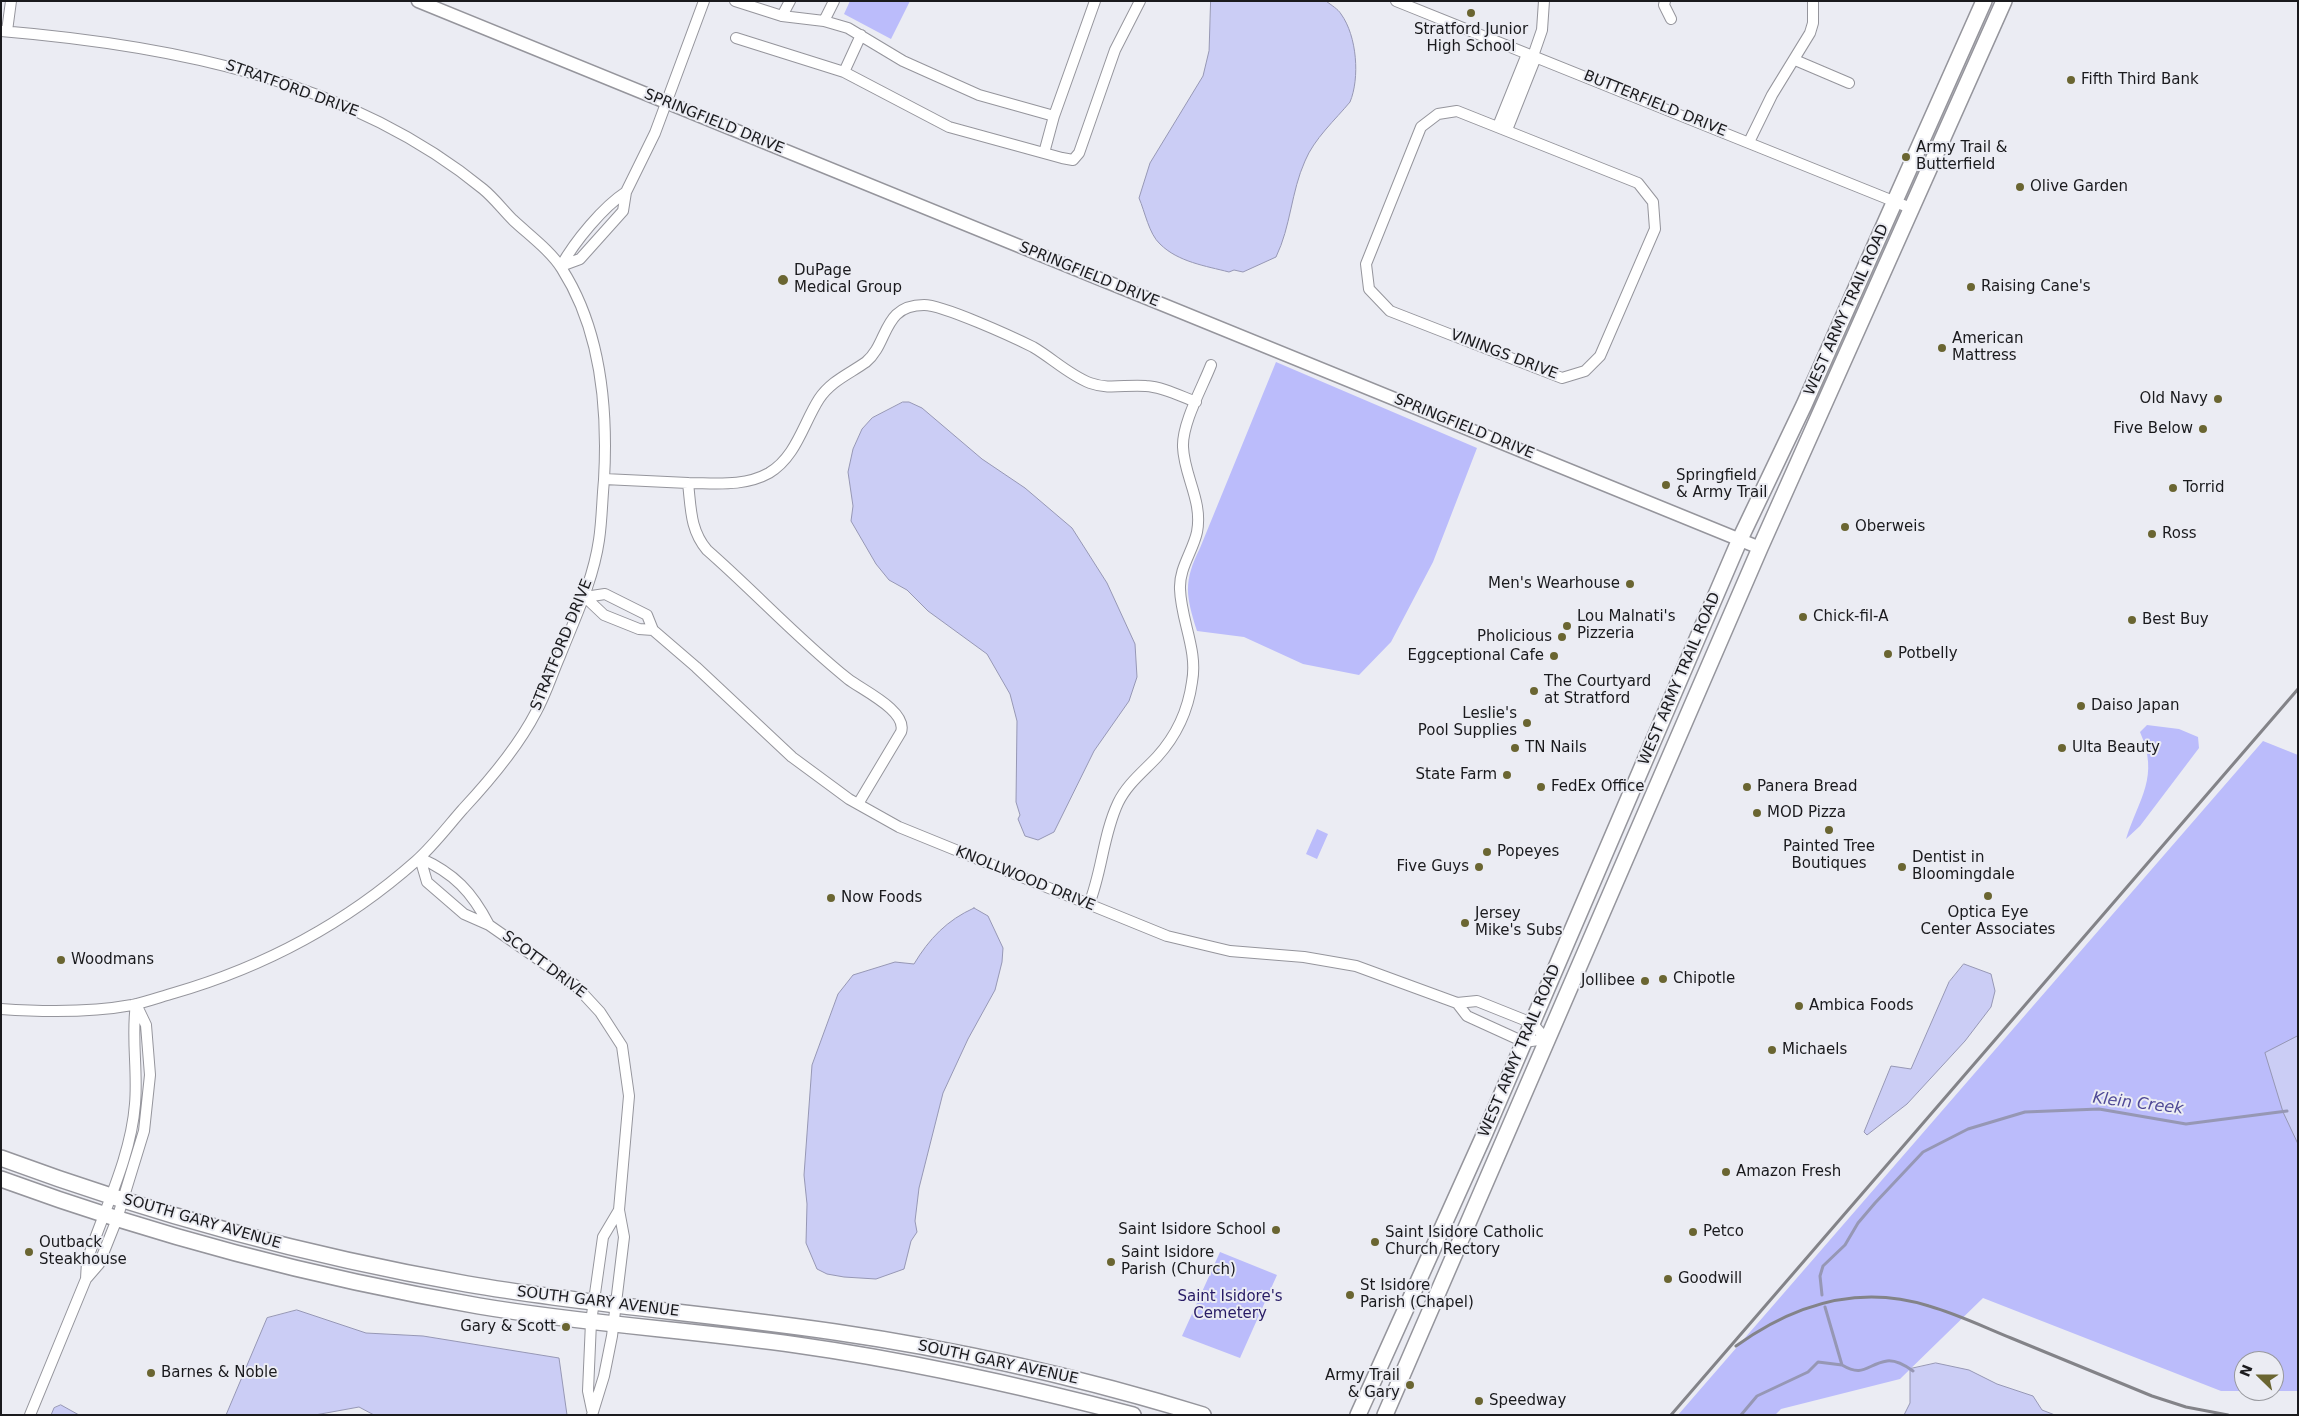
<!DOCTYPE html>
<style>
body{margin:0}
#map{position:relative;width:2299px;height:1416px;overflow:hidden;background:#ebecf3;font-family:"DejaVu Sans",sans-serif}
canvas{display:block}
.frame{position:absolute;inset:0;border:2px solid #1a1a1d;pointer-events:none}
.north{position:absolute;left:2234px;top:1351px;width:50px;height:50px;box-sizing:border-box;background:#ebecf3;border:1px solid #97989d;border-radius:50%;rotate:292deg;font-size:14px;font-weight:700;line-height:20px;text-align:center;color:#1a1a1d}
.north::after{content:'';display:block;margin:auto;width:18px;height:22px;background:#6a6531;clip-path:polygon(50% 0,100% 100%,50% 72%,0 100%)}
</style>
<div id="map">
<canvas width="2299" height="1416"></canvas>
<div class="frame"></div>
<div class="north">N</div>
</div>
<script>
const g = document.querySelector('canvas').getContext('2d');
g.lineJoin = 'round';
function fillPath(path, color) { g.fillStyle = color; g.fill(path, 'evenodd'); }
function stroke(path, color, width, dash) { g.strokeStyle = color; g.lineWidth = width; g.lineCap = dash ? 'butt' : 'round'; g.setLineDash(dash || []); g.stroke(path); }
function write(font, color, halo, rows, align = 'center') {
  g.font = font + ' "DejaVu Sans",sans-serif'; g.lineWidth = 4; g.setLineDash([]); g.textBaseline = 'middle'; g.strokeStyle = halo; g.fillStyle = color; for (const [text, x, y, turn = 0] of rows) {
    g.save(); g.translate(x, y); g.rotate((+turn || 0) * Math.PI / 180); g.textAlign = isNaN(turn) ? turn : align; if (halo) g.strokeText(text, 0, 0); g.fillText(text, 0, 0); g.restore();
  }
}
const green = new Path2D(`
 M850 1H910L891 39 844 14Z
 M1276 362 1477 448 1433 562 1391 642 1359 675 1303 664 1244 637 1197 631C1186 596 1183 582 1200 548Z
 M2147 725 2179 729 2198 737 2199 748 2140 826 2126 839C2139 798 2160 777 2140 732Z
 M2263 741 2298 755V1391H2274V1361H2244V1391H2259H2221L1983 1298 1900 1379 1781 1409 1775 1415H1678Z
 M1317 829 1328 834 1317 859 1306 854Z
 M1220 1252 1277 1275 1240 1358 1182 1336Z`);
const water = new Path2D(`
 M1211 1H1326C1331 5 1338 9 1341 14 1357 36 1360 78 1350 102 1335 120 1314 139 1305 161 1291 192 1291 226 1276 257L1243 272 1234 270 1229 272C1206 266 1178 262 1160 244 1149 234 1145 212 1139 198L1150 163 1203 76 1209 51Z
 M903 402H909L922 408 982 459 1025 488 1072 528 1107 583 1135 644 1137 677 1129 701 1094 751 1054 832 1038 840 1025 836 1018 819 1020 815 1016 802 1017 721 1010 694 987 654 928 611 907 590 889 580 876 564 851 521 853 506 848 472 853 449 862 429 872 418Z
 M974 908 988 916 1003 948 1002 962 995 990 968 1039 943 1093 919 1188 915 1221 917 1232 911 1241 904 1269 876 1279 844 1277 827 1274 817 1269 806 1243 807 1204 804 1175 812 1065 838 994 853 975 895 962 914 964C929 939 947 920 974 908Z
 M1964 964 1991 974 1995 991 1991 1007 1965 1041 1907 1104 1867 1135 1864 1132 1891 1066 1911 1069 1949 982Z
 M2298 1036V1144L2283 1112 2265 1053Z
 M297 1310 366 1333 423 1336 559 1358 567 1415H374L359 1407 315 1415H226L267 1318Z
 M1936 1363 1969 1370 1997 1384 2033 1396 2042 1410 2055 1415H1904L1910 1403V1369Z
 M61 1405 79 1415H51L54 1408Z`);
const stream = new Path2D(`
 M1822 1295 1820 1276 1823 1266 1845 1245 1858 1223 1875 1203 1923 1152 1968 1129 2025 1112 2099 1109 2186 1124 2287 1111
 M1825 1307 1842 1365C1864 1378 1867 1364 1887 1361 1895 1360 1906 1366 1913 1371
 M1741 1415 1757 1396 1808 1372 1818 1362 1842 1365`);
const minor = new Path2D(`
 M735 1 782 16 824 21 848 28 903 61 979 95 1054 116 1095 1
 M1396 1 1913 209
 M1665 1 1664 5 1671 19
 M782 16 790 1
 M824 21 834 1
 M1 31C169 45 349 79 483 189 494 198 503 210 513 220 529 235 551 251 562 269 601 330 608 409 604 480 602 500 602 520 599 540 593 581 575 618 560 656 552 674 546 694 536 712 518 747 490 780 463 809 448 826 433 846 416 861 346 923 264 967 174 993 160 997 146 1002 132 1005 89 1013 44 1012 1 1009
 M7 31 11 1
 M861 35 844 72 949 127 1062 158 1073 160 1079 153 1115 50 1140 1
 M736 38 844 72
 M1533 56 1542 30 1544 1
 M1795 60 1849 83
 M1457 111 1638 183 1653 202 1655 229 1600 356 1585 371 1562 378 1390 311 1369 289 1366 264 1421 127 1438 114Z
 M1498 126 1527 54
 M1507 130 1536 57
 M1749 142 1772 95 1810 33 1813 23V1
 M1044 153 1054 116
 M561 266 580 259 623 211 626 192 655 133 704 1
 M561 266C575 241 603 207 626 192
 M604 479 688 483C691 508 690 530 707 550 755 592 798 639 848 679 862 690 908 711 901 732L858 804
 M688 483C715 483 744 487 769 473 796 457 803 424 819 399 831 381 849 374 866 362 889 343 882 305 924 305 943 305 1013 337 1033 347 1052 358 1069 375 1090 383 1109 390 1127 384 1146 386 1163 387 1180 396 1196 402
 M585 597 605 594 647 615 653 630 696 667 792 757 849 799 899 827 1167 936 1230 951 1304 957 1356 966 1457 1003 1477 1001 1532 1023 1546 1039
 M585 597 604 615 639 629 653 630
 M420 858 427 882 464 914 489 925 575 985 600 1012 622 1046 629 1096 619 1210 624 1237 612 1336 604 1376 592 1415
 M420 858C454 873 472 892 489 925
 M1089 904C1102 872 1103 835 1118 803 1127 784 1144 771 1157 757 1177 735 1188 711 1192 682 1198 650 1181 621 1180 589 1179 568 1193 551 1197 532 1203 501 1184 476 1183 447 1182 423 1203 386 1211 365
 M1457 1003 1467 1016 1524 1042 1546 1039
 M86 1279 87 1261C104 1210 131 1157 135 1104 138 1070 131 1037 136 1004
 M592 1410 588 1391 591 1322 603 1237 619 1210
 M30 1415 86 1279 99 1264 117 1219 144 1131 150 1075 146 1025 136 1004`);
const tertiary = new Path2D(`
 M418 1 1760 548`);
const secondary = new Path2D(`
 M1 1158C152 1214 308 1256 467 1284 589 1305 712 1314 835 1332 959 1350 1083 1378 1203 1415
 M1 1179C156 1236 316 1278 479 1306 585 1324 691 1330 797 1345 911 1361 1022 1386 1133 1415
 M1358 1415 1485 1133 1740 539 1804 405 1984 1
 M1385 1415 1760 548 2004 1`);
const rail = new Path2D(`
 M1736 1346C1793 1305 1859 1284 1929 1306 1957 1314 1984 1327 2011 1338 2058 1357 2105 1377 2152 1396L2186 1407 2228 1415
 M1671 1415 2298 689`);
const markers = [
 [1471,13,5,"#6a6531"],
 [2071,80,5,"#6a6531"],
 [1906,157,5,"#6a6531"],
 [2020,187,5,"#6a6531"],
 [783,280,6,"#6a6531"],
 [1971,287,5,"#6a6531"],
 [1942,348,5,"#6a6531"],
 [2218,399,5,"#6a6531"],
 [2203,429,5,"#6a6531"],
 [1666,485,5,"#6a6531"],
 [2173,488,5,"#6a6531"],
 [1845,527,5,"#6a6531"],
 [2152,534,5,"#6a6531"],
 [1630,584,5,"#6a6531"],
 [1803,617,5,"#6a6531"],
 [2132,620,5,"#6a6531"],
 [1567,626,5,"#6a6531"],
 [1562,637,5,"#6a6531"],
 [1888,654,5,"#6a6531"],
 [1554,656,5,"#6a6531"],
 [1534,691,5,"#6a6531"],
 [2081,706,5,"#6a6531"],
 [1527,723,5,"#6a6531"],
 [1515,748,5,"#6a6531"],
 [2062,748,5,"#6a6531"],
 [1507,775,5,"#6a6531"],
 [1541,787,5,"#6a6531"],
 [1747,787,5,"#6a6531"],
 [1757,813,5,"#6a6531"],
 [1829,830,5,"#6a6531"],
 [1487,852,5,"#6a6531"],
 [1479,867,5,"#6a6531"],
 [1902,867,5,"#6a6531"],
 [1988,896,5,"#6a6531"],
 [831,898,5,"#6a6531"],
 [1465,923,5,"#6a6531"],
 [61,960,5,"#6a6531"],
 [1663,979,5,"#6a6531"],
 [1645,981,5,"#6a6531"],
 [1799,1006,5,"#6a6531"],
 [1772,1050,5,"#6a6531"],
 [1726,1172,5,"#6a6531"],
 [1276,1230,5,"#6a6531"],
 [1693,1232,5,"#6a6531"],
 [1375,1242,5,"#6a6531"],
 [29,1252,5,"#6a6531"],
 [1111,1262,5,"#6a6531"],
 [1668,1279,5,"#6a6531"],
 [1350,1295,5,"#6a6531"],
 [566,1327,5,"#6a6531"],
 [151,1373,5,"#6a6531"],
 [1410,1385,5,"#6a6531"],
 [1479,1401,5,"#6a6531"]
];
const poiNames = [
 ["Stratford Junior",1471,30,"center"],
 ["High School",1471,47,"center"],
 ["Fifth Third Bank",2081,80],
 ["Army Trail &",1916,148],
 ["Butterfield",1916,165],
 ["Olive Garden",2030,187],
 ["DuPage",794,271],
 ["Medical Group",794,288],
 ["Raising Cane's",1981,287],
 ["American",1952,339],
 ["Mattress",1952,356],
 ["Old Navy",2208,399,"right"],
 ["Five Below",2193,429,"right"],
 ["Springfield",1676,476],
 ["& Army Trail",1676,493],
 ["Torrid",2183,488],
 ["Oberweis",1855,527],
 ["Ross",2162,534],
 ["Men's Wearhouse",1620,584,"right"],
 ["Lou Malnati's",1577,617],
 ["Pizzeria",1577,634],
 ["Chick-fil-A",1813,617],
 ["Best Buy",2142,620],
 ["Pholicious",1552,637,"right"],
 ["Potbelly",1898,654],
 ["Eggceptional Cafe",1544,656,"right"],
 ["The Courtyard",1544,682],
 ["at Stratford",1544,699],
 ["Daiso Japan",2091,706],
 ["Leslie's",1517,714,"right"],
 ["Pool Supplies",1517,731,"right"],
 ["TN Nails",1525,748],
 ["Ulta Beauty",2072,748],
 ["State Farm",1497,775,"right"],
 ["FedEx Office",1551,787],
 ["Panera Bread",1757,787],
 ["MOD Pizza",1767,813],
 ["Painted Tree",1829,847,"center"],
 ["Boutiques",1829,864,"center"],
 ["Popeyes",1497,852],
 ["Dentist in",1912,858],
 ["Bloomingdale",1912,875],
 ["Five Guys",1469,867,"right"],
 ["Now Foods",841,898],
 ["Optica Eye",1988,913,"center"],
 ["Center Associates",1988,930,"center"],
 ["Jersey",1475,914],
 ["Mike's Subs",1475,931],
 ["Woodmans",71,960],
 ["Chipotle",1673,979],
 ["Jollibee",1635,981,"right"],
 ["Ambica Foods",1809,1006],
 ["Michaels",1782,1050],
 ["Amazon Fresh",1736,1172],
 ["Saint Isidore School",1266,1230,"right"],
 ["Petco",1703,1232],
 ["Saint Isidore Catholic",1385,1233],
 ["Church Rectory",1385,1250],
 ["Outback",39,1243],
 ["Steakhouse",39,1260],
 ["Saint Isidore",1121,1253],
 ["Parish (Church)",1121,1270],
 ["Goodwill",1678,1279],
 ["St Isidore",1360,1286],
 ["Parish (Chapel)",1360,1303],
 ["Gary & Scott",556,1327,"right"],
 ["Barnes & Noble",161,1373],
 ["Army Trail",1400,1376,"right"],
 ["& Gary",1400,1393,"right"],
 ["Speedway",1489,1401]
];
const streetNames = [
 ["STRATFORD DRIVE",292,89,20],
 ["BUTTERFIELD DRIVE",1655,104,22],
 ["SPRINGFIELD DRIVE",714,122,22],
 ["SPRINGFIELD DRIVE",1089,275,22],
 ["WEST ARMY TRAIL ROAD",1847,310,-66],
 ["VININGS DRIVE",1504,355,21],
 ["SPRINGFIELD DRIVE",1464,427,22],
 ["STRATFORD DRIVE",562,645,-68],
 ["WEST ARMY TRAIL ROAD",1680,679,-67],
 ["KNOLLWOOD DRIVE",1025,879,22],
 ["SCOTT DRIVE",544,965,37],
 ["WEST ARMY TRAIL ROAD",1520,1051,-67],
 ["SOUTH GARY AVENUE",202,1222,16],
 ["SOUTH GARY AVENUE",598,1302,7],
 ["SOUTH GARY AVENUE",998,1363,12]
];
const parkNames = [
 ["Saint Isidore's",1230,1297],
 ["Cemetery",1230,1314]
];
const waterNames = [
 ["Klein Creek",2138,1104,7]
];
fillPath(green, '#bbbcfb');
fillPath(water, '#cbcdf5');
stroke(water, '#9697b4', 1);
stroke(stream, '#9697b4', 3);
stroke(minor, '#95959c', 12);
stroke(tertiary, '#95959c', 15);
stroke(secondary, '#95959c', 18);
stroke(minor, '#fff', 10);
stroke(tertiary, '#fff', 12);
stroke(secondary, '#fff', 15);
stroke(rail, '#838388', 3);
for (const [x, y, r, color] of markers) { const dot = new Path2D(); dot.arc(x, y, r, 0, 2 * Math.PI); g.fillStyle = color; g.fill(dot); stroke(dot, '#ebecf3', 2); }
write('15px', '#1a1a1d', '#ebecf3', poiNames, 'left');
write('15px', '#1a1a1d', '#ebecf3', streetNames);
write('15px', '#281b65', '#ebecf3', parkNames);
write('italic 16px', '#4e4895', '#ebecf3', waterNames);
</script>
